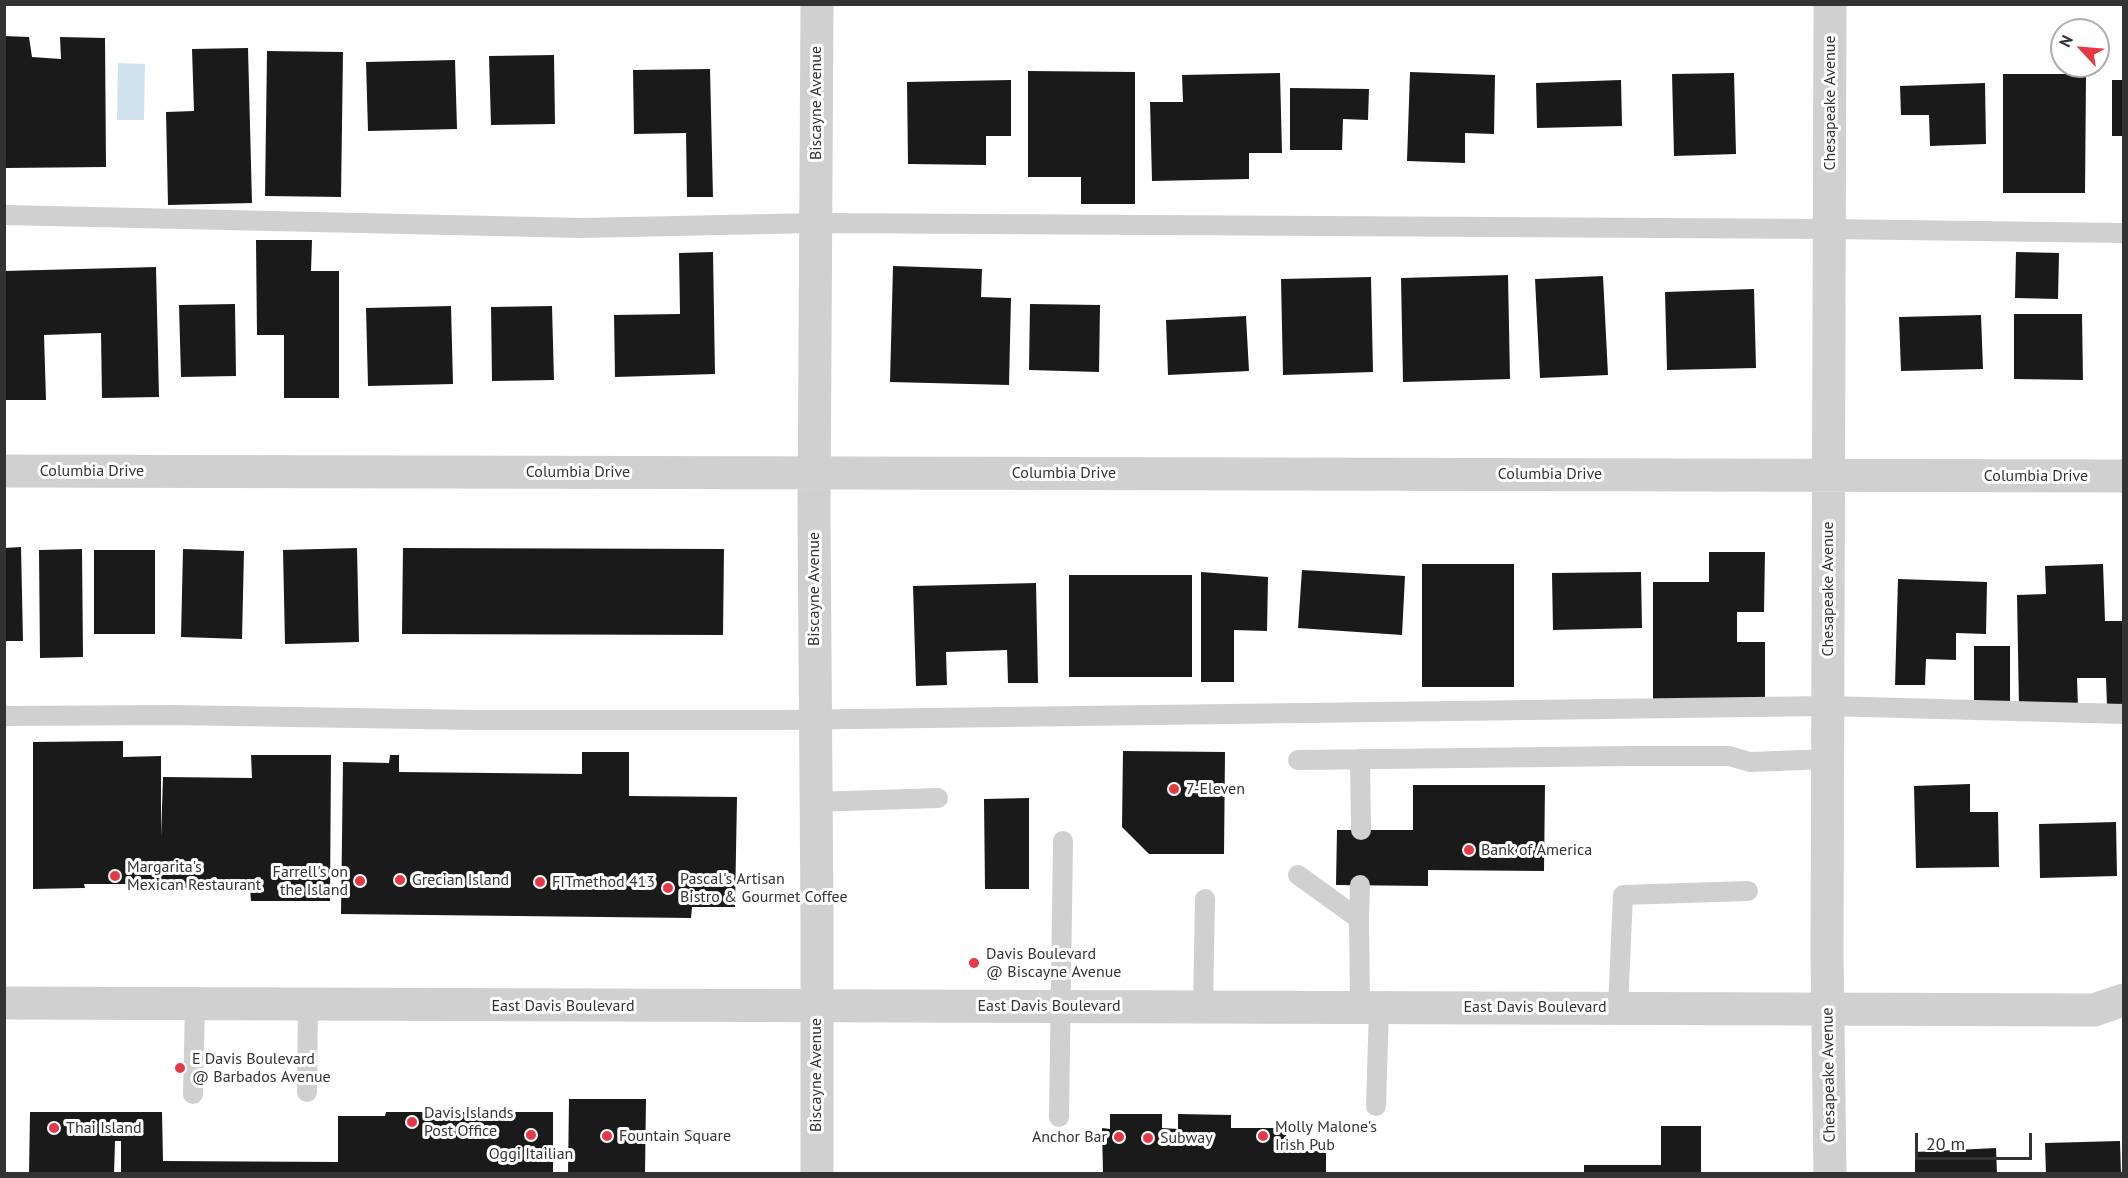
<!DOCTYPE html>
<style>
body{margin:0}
#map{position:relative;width:2128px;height:1178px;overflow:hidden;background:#fff;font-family:"PT Sans",sans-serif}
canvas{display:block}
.frame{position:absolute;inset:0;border:6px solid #333;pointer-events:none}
.north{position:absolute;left:2050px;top:18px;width:60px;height:60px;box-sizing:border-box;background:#fff;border:2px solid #adadad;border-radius:50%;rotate:296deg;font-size:16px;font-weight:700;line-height:24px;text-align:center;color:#333}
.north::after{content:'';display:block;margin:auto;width:21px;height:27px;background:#e63946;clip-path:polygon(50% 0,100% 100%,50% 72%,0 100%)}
.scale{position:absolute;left:1915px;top:1133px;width:117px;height:27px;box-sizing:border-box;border:3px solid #333;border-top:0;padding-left:8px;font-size:18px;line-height:21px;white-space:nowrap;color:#333;-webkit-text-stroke:4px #fff;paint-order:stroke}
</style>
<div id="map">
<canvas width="2128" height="1178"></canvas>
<div class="frame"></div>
<div class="north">N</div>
<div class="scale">20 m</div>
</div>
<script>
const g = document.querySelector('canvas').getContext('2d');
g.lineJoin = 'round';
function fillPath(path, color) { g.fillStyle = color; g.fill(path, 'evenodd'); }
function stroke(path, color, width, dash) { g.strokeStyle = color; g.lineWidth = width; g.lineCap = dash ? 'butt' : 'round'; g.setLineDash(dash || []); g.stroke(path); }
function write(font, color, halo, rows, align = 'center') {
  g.font = font + ' "PT Sans",sans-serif'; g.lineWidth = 6; g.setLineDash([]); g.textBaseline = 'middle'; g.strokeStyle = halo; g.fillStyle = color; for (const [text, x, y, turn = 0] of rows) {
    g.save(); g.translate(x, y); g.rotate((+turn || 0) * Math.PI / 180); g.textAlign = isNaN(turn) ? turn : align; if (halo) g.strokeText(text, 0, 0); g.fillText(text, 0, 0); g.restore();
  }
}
const water = new Path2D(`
 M118 63 145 64 144 120H117Z`);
const building = new Path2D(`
 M4 36 29 37 32 57 61 59 60 37 105 38 106 167 4 168Z
 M248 48 252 203 168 205 166 112 194 111 192 49Z
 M267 51 343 52 341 197 265 196Z
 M554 55 555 124 491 125 489 56Z
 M455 60 457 129 368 131 366 62Z
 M710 69 713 197H687L686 133 634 134 633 70Z
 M1028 71 1135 72V204H1081V177H1028Z
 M1410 72 1495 75 1494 134 1465 133V163L1407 161Z
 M1280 73 1282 153H1249V179L1152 181 1150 102H1183L1182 75Z
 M1734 73 1736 154 1674 156 1672 74Z
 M2003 74H2086L2085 193H2003Z
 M1011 80V136H986V165L908 164 907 82Z
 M1621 80 1622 126 1537 128 1536 83Z
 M2112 80H2124V136H2112Z
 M1985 83 1986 144 1930 146 1929 115H1901L1900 86Z
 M1290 88 1369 89 1368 120 1343 119 1342 150H1290Z
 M256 240H312L311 271H339V398H284V335H257Z
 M713 252 715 374 615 377 614 315 680 314 679 253Z
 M2016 252 2059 253 2058 299 2015 298Z
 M893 266 982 269 981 297 1011 298 1009 385 890 382Z
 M156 267 159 397 102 398 101 333 44 335 46 400H4V271Z
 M1508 275 1510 379 1403 382 1401 278Z
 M1603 276 1608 375 1540 378 1535 279Z
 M1371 277 1373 372 1283 375 1281 279Z
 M1754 289 1756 368 1667 370 1665 292Z
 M235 304 236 376 181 377 179 305Z
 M1030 304 1100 305 1099 372 1029 370Z
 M451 306 453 384 368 386 366 308Z
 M552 306 554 380 492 381 491 307Z
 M2014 314H2082L2083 380 2014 379Z
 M1981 315 1983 369 1901 371 1899 317Z
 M1246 316 1249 371 1168 375 1166 320Z
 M21 547 23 641H4V548Z
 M357 548 359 642 285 644 283 550Z
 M403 548 724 549 723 635 402 634Z
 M82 549 83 657 40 658 39 550Z
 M183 549 244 551 242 639 181 637Z
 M94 550H155V634H94Z
 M1709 552H1765L1764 612H1737V642H1765V702L1653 703V582H1709Z
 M1422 564H1514V687H1422Z
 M2103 564 2105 621H2124V706H2107L2106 678H2077L2078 707 2019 708 2017 595 2046 594 2045 566Z
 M1302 570 1405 576 1402 635 1298 628Z
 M1201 572 1268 577 1267 631 1234 630V682H1201Z
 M1641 572 1642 628 1553 630 1552 573Z
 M1069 575H1192V677H1069Z
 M1898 579 1987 582 1986 634 1956 633V660L1926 659 1925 685H1895Z
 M1036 583 1038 683H1008L1007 650 946 652 947 685 916 686 913 586Z
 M1974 646H2010V704H1974Z
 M123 741V757L161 756V837L163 777 252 778 251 755H331L330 901H251L250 888H129L128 884H84L85 888 33 889V742Z
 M1123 751 1225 752 1224 854H1149L1122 827Z
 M582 752H629V796L737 797 735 907H692L691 918 341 914 343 762 389 763 390 755H399V772L582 774Z
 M1970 784V812H1998L1999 867 1916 868 1914 786Z
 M1413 785H1545L1544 871 1428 870V886L1336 885 1337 830H1413Z
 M1029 798V889H985L984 799Z
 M2116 822 2117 876 2040 878 2039 824Z
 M569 1099H646L645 1174H568Z
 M30 1112H162L163 1161 338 1162V1116H385L386 1112H553V1174H121V1141H115L114 1174H29Z
 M1110 1114H1162V1128L1178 1129V1114L1231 1115V1128H1286V1151H1326V1174H1103L1102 1128 1110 1129Z
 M1661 1126H1701V1174H1584V1165H1661Z
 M2120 1141 2121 1174H2046L2045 1143Z
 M1996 1148 1997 1174H1915V1152Z`);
const service = new Path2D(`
 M4 215 582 228 816 223 1829 229 2124 233
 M4 716 171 715 478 720H779L1828 706 2124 714
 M1360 759 1361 830
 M1298 760 1630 756H1729L1750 762 1828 759
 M815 802 938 798
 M1298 875 1359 919 1360 1007
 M1359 919 1360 885
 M1203 1006 1205 899
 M1618 1008 1623 895 1748 891
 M307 1092 308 1005
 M193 1094 195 1005
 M1376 1106 1379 1007
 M1059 1117 1063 841`);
const minor = new Path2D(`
 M1830 4 1827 953 1830 1174
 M4 471 2124 476
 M817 1174V919L814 516 817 4`);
const tertiary = new Path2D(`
 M4 1003C701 1008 1397 1005 2094 1010L2124 1000`);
const markers = [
 [1174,789,6,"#e63946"],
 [1469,850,6,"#e63946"],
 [115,876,6,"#e63946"],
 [400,880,6,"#e63946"],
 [360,881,6,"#e63946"],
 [540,882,6,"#e63946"],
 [668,888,6,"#e63946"],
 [974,963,6,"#e63946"],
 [180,1068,6,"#e63946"],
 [412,1122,6,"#e63946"],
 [54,1128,6,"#e63946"],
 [531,1135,6,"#e63946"],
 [607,1136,6,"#e63946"],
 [1263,1136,6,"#e63946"],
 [1119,1137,6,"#e63946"],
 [1148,1138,6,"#e63946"]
];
const streetNames = [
 ["Biscayne Avenue",816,103,-90],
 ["Chesapeake Avenue",1830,103,-90],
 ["Columbia Drive",92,471],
 ["Columbia Drive",578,472],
 ["Columbia Drive",1064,473],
 ["Columbia Drive",1550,474],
 ["Columbia Drive",2036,476],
 ["Biscayne Avenue",814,589,-90],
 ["Chesapeake Avenue",1828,589,-90],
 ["East Davis Boulevard",563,1006],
 ["East Davis Boulevard",1049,1006],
 ["East Davis Boulevard",1535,1007],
 ["Biscayne Avenue",816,1075,-90],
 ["Chesapeake Avenue",1829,1075,-91]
];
const poiNames = [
 ["7-Eleven",1186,789],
 ["Bank of America",1481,850],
 ["Margarita's",127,867],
 ["Mexican Restaurant",127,885],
 ["Farrell's on",348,872,"right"],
 ["the Island",348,890,"right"],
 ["Pascal's Artisan",680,879],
 ["Bistro & Gourmet Coffee",680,897],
 ["Grecian Island",412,880],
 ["FITmethod 413",552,882],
 ["Davis Boulevard",986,954],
 ["@ Biscayne Avenue",986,972],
 ["E Davis Boulevard",192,1059],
 ["@ Barbados Avenue",192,1077],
 ["Davis Islands",424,1113],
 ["Post Office",424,1131],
 ["Molly Malone's",1275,1127],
 ["Irish Pub",1275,1145],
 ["Thai Island",66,1128],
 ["Fountain Square",619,1136],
 ["Anchor Bar",1107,1137,"right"],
 ["Subway",1160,1138],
 ["Oggi Itailian",531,1154,"center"]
];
fillPath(water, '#cfe2ee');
fillPath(building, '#1a1a1a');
stroke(service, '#d0d0d0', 20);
stroke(minor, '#d0d0d0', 33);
stroke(tertiary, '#d0d0d0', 33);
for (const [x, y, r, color] of markers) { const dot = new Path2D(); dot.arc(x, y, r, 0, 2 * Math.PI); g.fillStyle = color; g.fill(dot); stroke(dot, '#fff', 2); }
write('16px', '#333', '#fff', streetNames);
write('16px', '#333', '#fff', poiNames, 'left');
</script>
